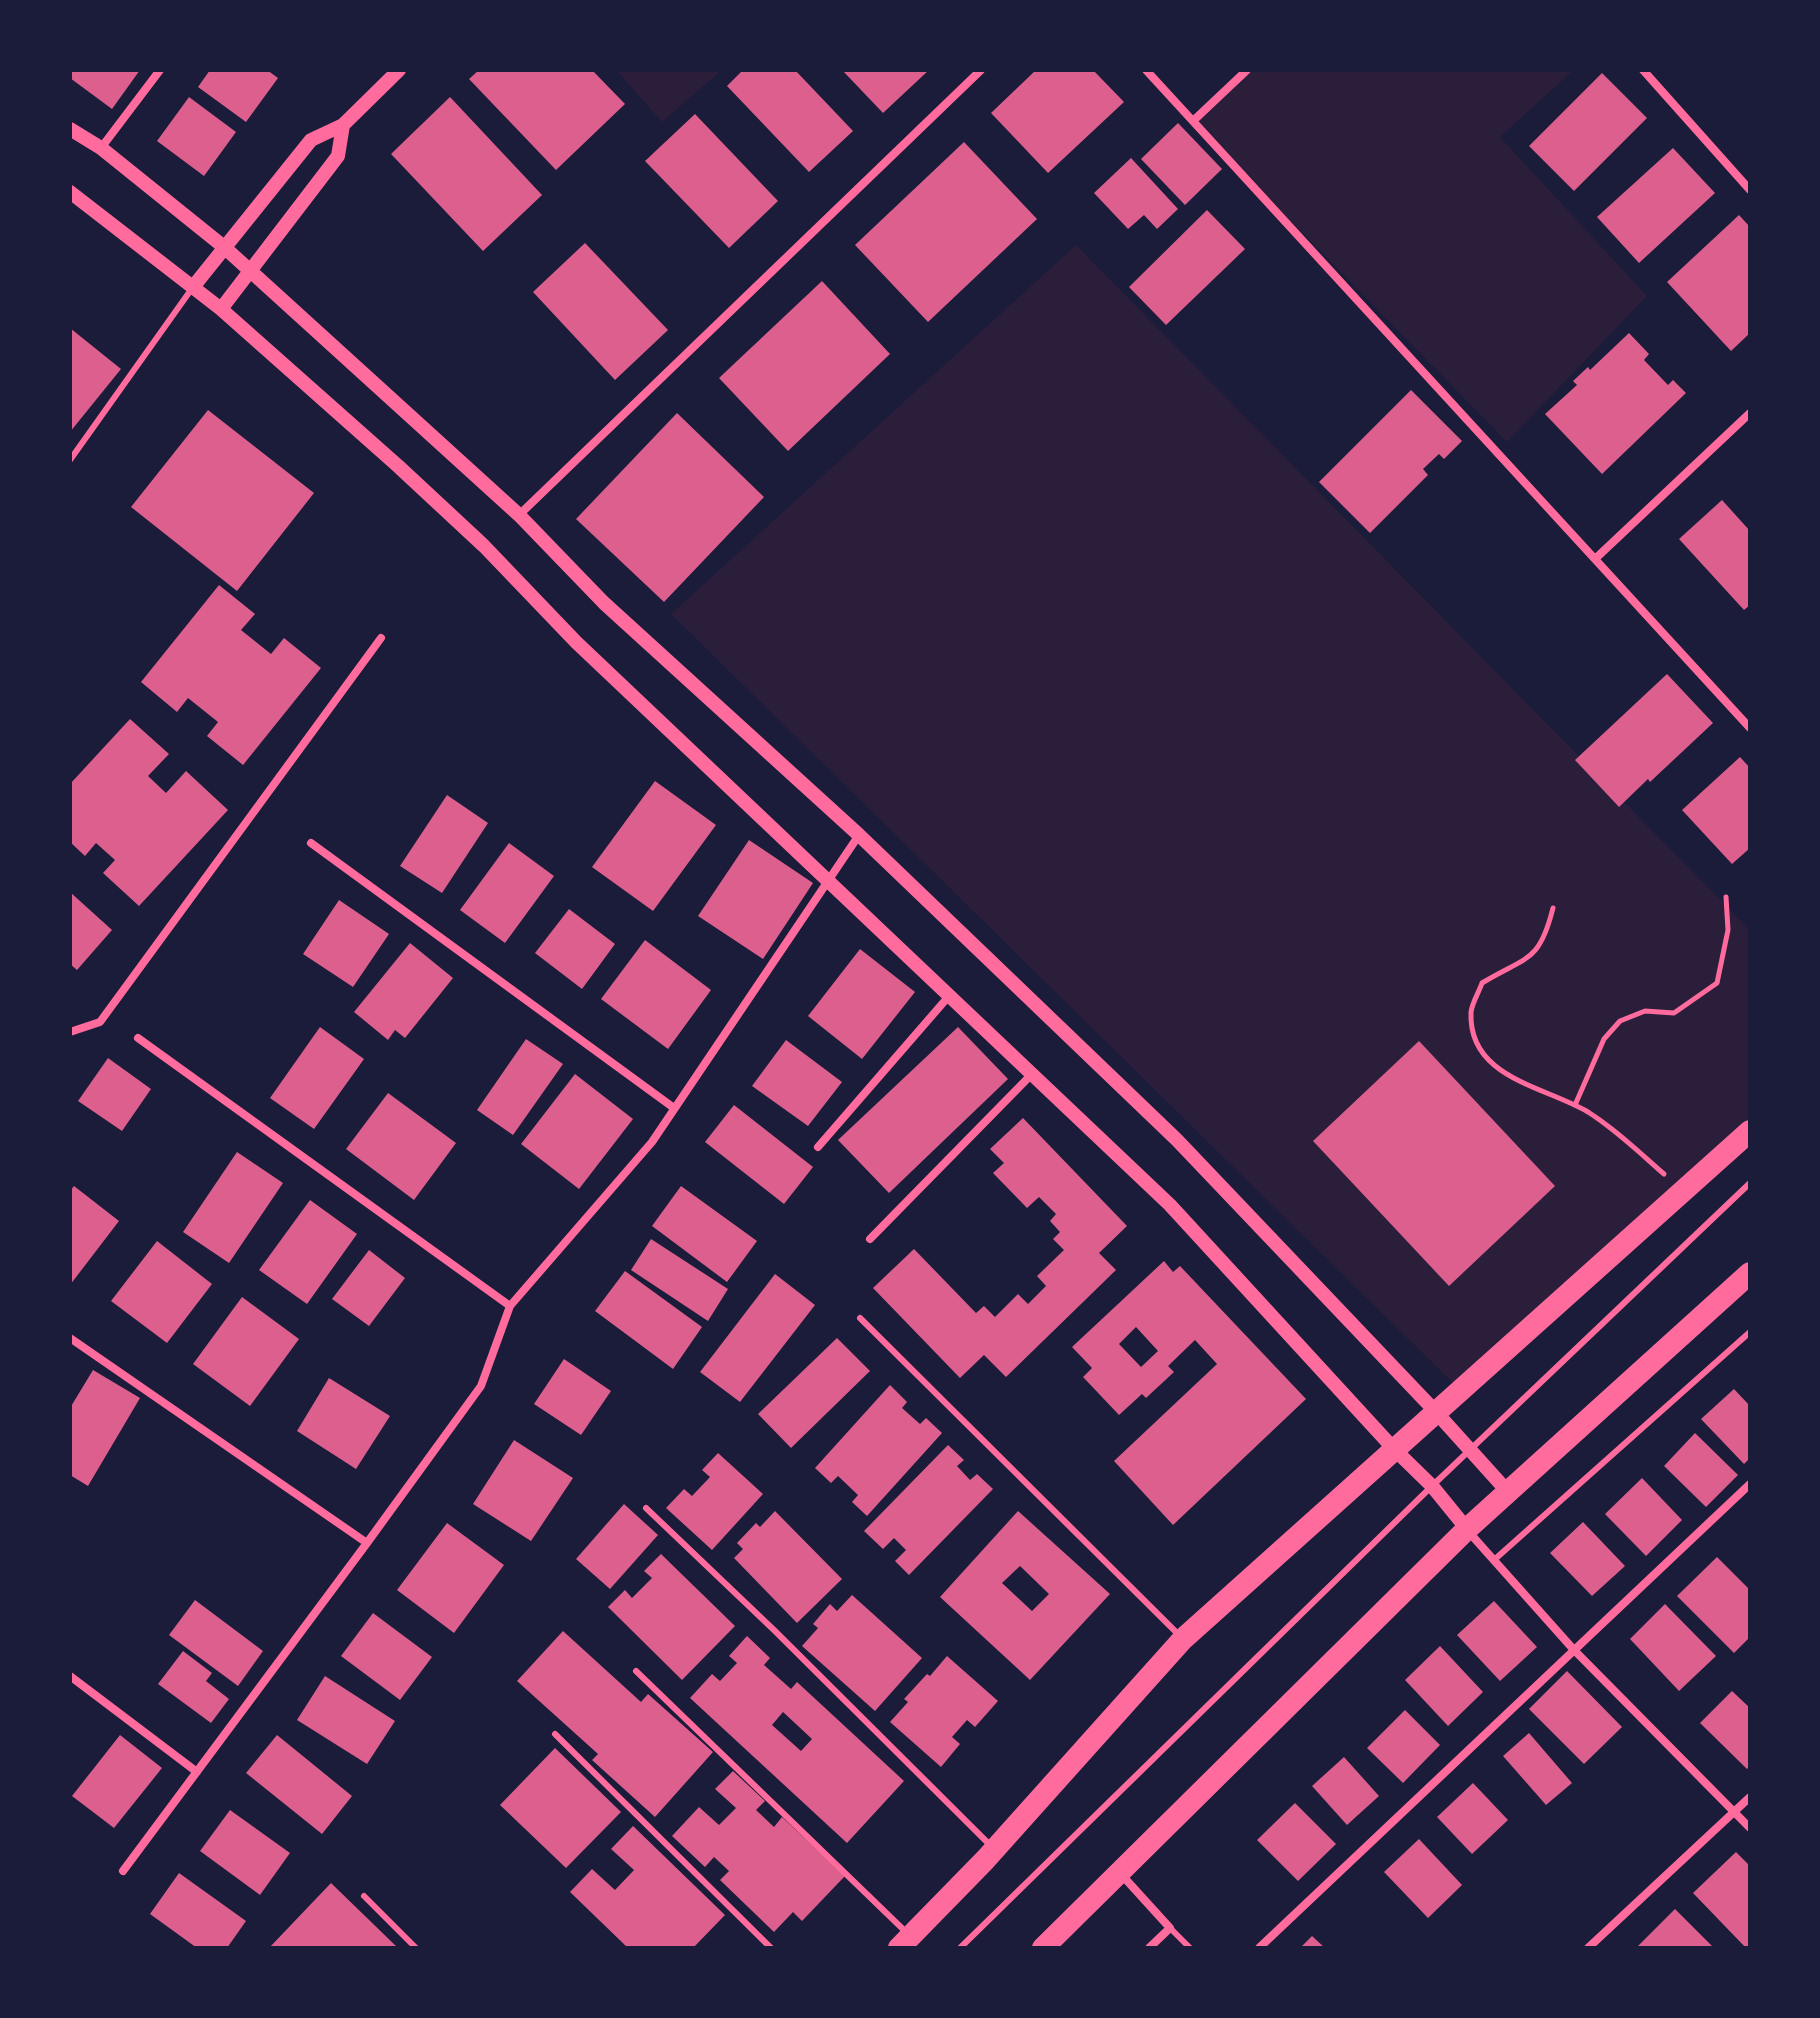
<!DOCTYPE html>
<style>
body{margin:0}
#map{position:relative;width:1820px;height:2018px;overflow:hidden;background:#1b1b3a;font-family:"Times New Roman",serif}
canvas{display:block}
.frame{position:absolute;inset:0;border:72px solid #1b1b3a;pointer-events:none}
</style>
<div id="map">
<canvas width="1820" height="2018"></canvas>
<div class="frame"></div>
</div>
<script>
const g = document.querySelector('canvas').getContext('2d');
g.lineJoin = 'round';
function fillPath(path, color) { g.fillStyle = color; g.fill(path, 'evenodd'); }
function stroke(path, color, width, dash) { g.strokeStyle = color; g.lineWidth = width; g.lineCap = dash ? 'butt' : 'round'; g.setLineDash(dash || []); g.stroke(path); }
const green = new Path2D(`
 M616 70H722L662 122Z
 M1247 70H1574L1500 137 1647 296 1507 442 1193 121Z
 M1076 245 1750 930V1131L1459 1389 671 614Z`);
const building = new Path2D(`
 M70 70H140L112 109 70 78Z
 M210 70H267L278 78 246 122 198 87Z
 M479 70H592L625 104 556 170 469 79Z
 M743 70H795L853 131 809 172 727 86Z
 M842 70H929L883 113Z
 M1036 70H1093L1124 102 1048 173 991 113Z
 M1602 73 1647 118 1574 191 1529 146Z
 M189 97 236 132 204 176 157 141Z
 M450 97 542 195 483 251 391 154Z
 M695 114 778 201 729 248 645 161Z
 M1178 123 1222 169 1185 205 1141 159Z
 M964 142 1037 219 928 322 855 245Z
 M1673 148 1715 193 1639 263 1597 217Z
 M1131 158 1178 209 1157 229 1144 215 1128 229 1094 193Z
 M1207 210 1245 249 1166 325 1129 287Z
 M1739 215 1750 227V333L1731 351 1667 282Z
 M585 243 668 330 615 380 533 292Z
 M822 281 890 354 788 451 719 378Z
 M70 328 121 369 70 432Z
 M1629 333 1649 354 1644 360 1668 385 1673 380 1686 393 1602 474 1545 414 1577 385 1573 381 1588 367 1590 370Z
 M1411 390 1462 441 1444 459 1439 454 1423 469 1428 475 1370 533 1319 482Z
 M208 410 314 493 237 591 131 507Z
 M677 413 764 497 664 602 576 519Z
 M1722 500 1750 531V605L1744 610 1679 539Z
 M219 585 255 614 241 630 271 654 284 638 321 668 243 765 207 736 218 722 188 698 177 712 141 682Z
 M1667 674 1713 723 1650 782 1648 779 1619 807 1575 760Z
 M130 719 169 754 148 776 166 793 186 771 228 810 139 906 103 873 115 860 96 843 85 856 70 842V784Z
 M1740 757 1750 768V848L1732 864 1682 810Z
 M655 781 716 825 653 911 592 867Z
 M447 795 488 823 442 893 400 866Z
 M749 840 813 883 763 959 698 916Z
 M509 843 554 876 505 943 460 910Z
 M70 892 112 930 77 970 70 964Z
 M339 900 389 934 353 987 303 954Z
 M569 909 615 944 582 989 535 953Z
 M645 940 711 990 668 1049 601 999Z
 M410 943 453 978 405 1038 395 1030 388 1040 354 1012Z
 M860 949 915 992 862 1059 808 1016Z
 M320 1027 364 1059 314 1129 270 1098Z
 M958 1027 1008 1079 889 1193 838 1140Z
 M526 1039 563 1064 513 1135 477 1110Z
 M786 1040 842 1082 808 1126 752 1086Z
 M1419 1041 1555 1186 1449 1286 1313 1141Z
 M108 1058 151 1089 122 1131 78 1101Z
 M575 1074 633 1119 579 1189 521 1144Z
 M388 1093 456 1143 414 1200 346 1149Z
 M734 1105 813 1167 784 1204 705 1142Z
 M1023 1118 1127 1226 1099 1253 1116 1270 1006 1377 984 1355 960 1378 873 1288 914 1249 976 1313 984 1306 995 1317 1018 1294 1028 1304 1046 1286 1037 1276 1064 1250 1053 1239 1060 1232 1050 1221 1056 1214 1039 1197 1027 1208 993 1173 1004 1163 990 1149Z
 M237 1152 283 1183 229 1263 183 1232Z
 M74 1186 119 1221 70 1285V1191Z
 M681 1186 757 1241 727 1282 652 1226Z
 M310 1200 357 1234 307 1304 259 1270Z
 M651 1239 728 1289 708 1321 631 1270Z
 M157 1241 212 1284 167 1343 111 1301Z
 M369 1250 405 1278 369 1326 332 1299Z
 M1164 1261 1173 1272 1180 1266 1306 1399 1173 1525 1114 1461 1217 1364 1195 1340 1168 1366 1174 1372 1146 1398 1142 1394 1119 1415 1083 1377 1092 1368 1072 1347ZM1136 1327 1158 1351 1141 1367 1119 1344Z
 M625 1271 702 1327 673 1369 595 1311Z
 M775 1274 815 1305 740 1402 700 1372Z
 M242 1297 299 1339 250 1406 193 1364Z
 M837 1338 870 1371 791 1448 758 1414Z
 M564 1359 611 1391 581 1435 534 1404Z
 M93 1370 140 1398 88 1486 70 1475V1408Z
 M329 1378 390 1416 356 1469 297 1431Z
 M890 1385 907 1402 902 1408 920 1424 926 1418 942 1433 867 1516 852 1502 858 1495 838 1476 831 1483 815 1468Z
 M1734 1389 1750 1406V1458L1744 1464 1701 1419Z
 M1695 1433 1738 1475 1706 1507 1664 1466Z
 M514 1440 573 1478 531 1541 473 1504Z
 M948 1445 964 1460 957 1466 970 1480 977 1474 993 1489 909 1575 895 1561 906 1550 894 1538 883 1549 864 1531Z
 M718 1453 763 1494 712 1550 666 1508 684 1489 692 1496 710 1477 702 1470Z
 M1642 1478 1682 1520 1646 1556 1605 1514Z
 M624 1504 658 1535 610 1589 576 1559Z
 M775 1511 842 1579 797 1623 734 1558 743 1549 737 1543 756 1523 760 1527Z
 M1018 1511 1110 1594 1030 1680 940 1597ZM1020 1566 1049 1594 1032 1611 1002 1583Z
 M1583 1522 1625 1566 1592 1596 1550 1553Z
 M447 1523 504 1565 454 1633 397 1590Z
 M661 1554 735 1626 682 1680 608 1607 625 1590 632 1598 652 1578 644 1571Z
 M1717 1557 1750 1590V1637L1734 1653 1677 1596Z
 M852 1595 922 1658 875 1711 802 1646 818 1628 813 1624 830 1604 837 1611Z
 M195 1600 263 1651 238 1686 169 1635Z
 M1494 1601 1537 1647 1500 1681 1457 1635Z
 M1665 1604 1716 1656 1679 1691 1630 1639Z
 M373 1613 432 1657 400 1700 341 1656Z
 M563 1631 641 1702 648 1694 713 1752 655 1817 592 1760 598 1754 517 1681Z
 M747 1636 770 1658 764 1665 791 1689 797 1682 904 1781 847 1843 690 1698 712 1674 720 1681 737 1663 729 1656ZM783 1712 812 1739 801 1751 772 1725Z
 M1440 1646 1483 1692 1448 1726 1405 1680Z
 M183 1651 212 1673 206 1681 229 1699 211 1723 158 1684Z
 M947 1656 998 1701 975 1727 967 1720 952 1737 960 1744 941 1767 890 1722 908 1702 904 1699 927 1674 930 1676Z
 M1567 1671 1622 1727 1584 1764 1529 1709Z
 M325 1676 395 1721 367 1764 297 1720Z
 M1732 1691 1750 1708V1766L1747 1769 1700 1723Z
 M1405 1710 1440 1745 1403 1783 1367 1748Z
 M1529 1733 1572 1783 1546 1805 1503 1756Z
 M120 1735 162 1768 114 1828 72 1796Z
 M277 1735 352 1796 322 1834 246 1773Z
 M555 1748 621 1812 566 1868 500 1805Z
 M1344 1757 1379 1796 1347 1825 1312 1786Z
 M733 1771 765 1801 756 1810 774 1827 782 1817 845 1876 802 1921 793 1912 774 1932 720 1880 729 1871 714 1857 705 1867 672 1836 699 1807 719 1825 736 1808 715 1789Z
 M1473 1783 1508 1820 1472 1854 1437 1817Z
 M1295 1803 1336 1844 1298 1881 1257 1840Z
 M230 1810 290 1853 260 1895 200 1851Z
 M633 1826 725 1915 693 1948H628L570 1892 592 1869 615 1890 634 1870 611 1849Z
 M1419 1839 1462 1885 1428 1918 1384 1872Z
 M1736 1852 1750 1866V1948H1746L1693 1893Z
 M179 1873 246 1921 227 1948H197L150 1914Z
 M331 1883 398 1948H269Z
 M1675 1909 1714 1948H1636Z
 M1312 1936 1325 1948H1300Z`);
const path = new Path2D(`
 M1553 908C1539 964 1526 956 1482 983 1479 992 1472 1003 1471 1012 1468 1078 1544 1086 1588 1112 1615 1129 1640 1153 1664 1174
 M1575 1105 1604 1039 1620 1021 1645 1011 1674 1013 1717 983 1728 930 1726 897`);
const service = new Path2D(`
 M70 460 193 287
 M860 1318 1181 1637
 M646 1508 775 1631 992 1847
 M1494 1560 1750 1332
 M636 1671 907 1933
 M555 1734 771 1948
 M364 1896 416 1948
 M1170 1928 1190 1948
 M960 1948 1432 1486 1750 1183`);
const minor = new Path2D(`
 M1146 70 1750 728
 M1643 70 1750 190
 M1193 121 1247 70
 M101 148 160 70
 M519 515 981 70
 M1595 559 1750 413
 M311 843 674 1108
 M70 1032 100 1022 381 638
 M138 1038 510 1306
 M818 1147 949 996
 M870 1239 1032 1074
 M70 1338 367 1543
 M1467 1530 1574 1650 1750 1828
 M70 1676 197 1772
 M123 1871 367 1543 481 1386 510 1306 652 1142 859 835
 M1120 1873 1170 1928 1149 1948
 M1259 1948 1750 1484
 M1588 1948 1750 1797`);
const tertiary = new Path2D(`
 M70 129 101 148 224 247 519 515 604 603 859 835 1177 1140 1435 1411 1508 1492
 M70 192 221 309 398 466 484 546 576 642 1170 1205 1394 1449 1432 1486 1467 1529
 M193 287 311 140 343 125 399 70
 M221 309 338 156 343 125`);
const trunk = new Path2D(`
 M899 1948 985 1860 1183 1639 1750 1131
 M1043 1948 1467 1529 1750 1273`);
fillPath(green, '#2a1e3b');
fillPath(building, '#dd5f8e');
stroke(path, '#ff6b9d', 5);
stroke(service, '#ff6b9d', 6);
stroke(minor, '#ff6b9d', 8);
stroke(tertiary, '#ff6b9d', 14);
stroke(trunk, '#ff6b9d', 22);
</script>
